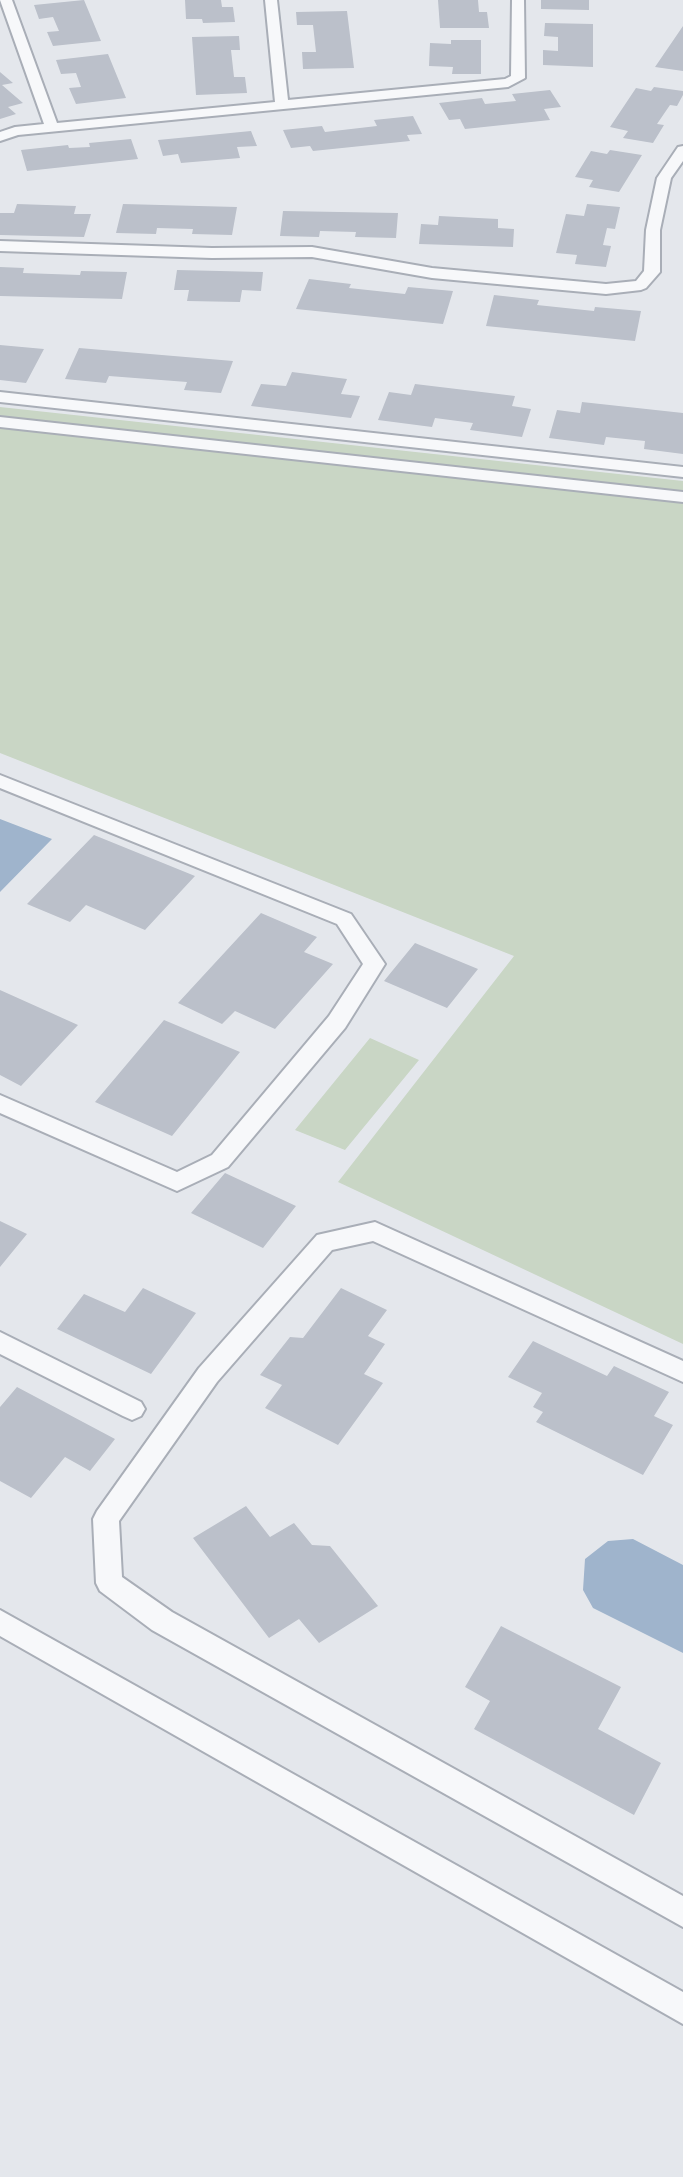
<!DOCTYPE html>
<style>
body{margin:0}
canvas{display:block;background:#e4e7ec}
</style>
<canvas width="683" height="2177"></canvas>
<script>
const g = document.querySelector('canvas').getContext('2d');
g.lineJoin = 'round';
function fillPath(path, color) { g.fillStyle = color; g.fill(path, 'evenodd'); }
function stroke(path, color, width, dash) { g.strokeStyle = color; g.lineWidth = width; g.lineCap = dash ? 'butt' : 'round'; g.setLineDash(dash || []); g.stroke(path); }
const green = new Path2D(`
 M0 407 683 481V1344L338 1182 514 956 0 753Z
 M370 1038 419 1060 345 1150 295 1130Z`);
const water = new Path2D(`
 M0 819 52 839 0 892Z
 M633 1539 683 1565V1653L593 1608 583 1590 585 1559 608 1541Z`);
const building = new Path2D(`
 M84 0 101 41 53 46 47 32 59 31 53 17 39 19 34 5Z
 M185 0H221L222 7H233L235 22 203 23 202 19H186Z
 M438 0H478L479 12H487L489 28H440Z
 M541 0H589V10L541 9Z
 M347 11 354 68 303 69 302 52H316L313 25H297L296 12Z
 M545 23 593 24V67L543 65V50L558 51V37L544 36Z
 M683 26V71L655 67Z
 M239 36 240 50H231L234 77H245L247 93 196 95 192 37Z
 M451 40H481V74H452L453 67 429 66 430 43 451 44Z
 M108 54 126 98 76 104 69 88 81 87 76 73 61 74 56 60Z
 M0 72 13 83 2 85 23 103 8 107 16 114 0 119Z
 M654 87 683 91V95L677 106 670 105 657 124 664 125 653 143 623 138 628 131 610 127 636 88 651 91Z
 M550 90 561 107 544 109 550 120 465 129 460 119 449 120 439 103 482 98 485 104 516 101 512 94Z
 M413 116 422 134 407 135 410 141 313 151 310 146 291 148 283 130 322 126 325 132 377 126 374 120Z
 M251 131 257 146 237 147 240 158 181 163 178 154 163 156 158 140Z
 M131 139 138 159 27 171 21 150 68 145 69 148 90 147 89 143Z
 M610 150 642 155 619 192 589 187 593 180 575 177 591 151 607 154Z
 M17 204 76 206 74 214H91L84 237 0 235V213H14Z
 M123 204 237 207 232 235 192 234 193 229 157 228 156 234 116 233Z
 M587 204 620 207 615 229 607 228 603 245 611 246 606 267 575 264 577 255 556 253 566 214 584 216Z
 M283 211 398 213 396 238 355 237 356 232 320 231 319 237 280 236Z
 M439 216 498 219V228L514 229 513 247 419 244 421 224 438 225Z
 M0 267 24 268 23 273 80 275 81 271 127 272 122 299 0 296Z
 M177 270 263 272 261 291 242 290 240 302 187 301 189 290H174Z
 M309 279 351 284 349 288 405 294 408 287 453 291 443 324 296 309Z
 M494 295 539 300 537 305 594 311 595 307 641 311 635 341 486 326Z
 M0 345 44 349 26 383 0 380Z
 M79 348 233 361 221 393 184 390 187 382 109 376 106 383 65 379Z
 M292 372 347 379 341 394 360 396 351 418 251 406 261 384 286 386Z
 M415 384 515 396 512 406 531 409 522 437 470 430 473 423 435 418 432 427 378 420 389 392 411 395Z
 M582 402 683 413V454L644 449 645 441 606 437 604 445 549 438 557 410 580 413Z
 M94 835 195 876 145 930 86 905 70 922 27 904Z
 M261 913 317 937 304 952 333 964 275 1029 235 1011 222 1024 178 1003Z
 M415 943 478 969 447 1008 384 981Z
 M0 990 78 1025 21 1086 0 1075Z
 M164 1020 240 1052 172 1136 95 1102Z
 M225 1173 296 1206 263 1248 191 1213Z
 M0 1221 27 1234 0 1267Z
 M143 1288 196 1313 151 1374 57 1329 84 1294 125 1312Z
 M341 1288 387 1310 368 1336 385 1344 364 1374 383 1383 338 1445 265 1408 282 1385 260 1375 290 1337 303 1338Z
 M533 1341 607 1376 614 1366 669 1392 654 1416 673 1425 643 1475 536 1422 543 1412 533 1407 542 1393 508 1377Z
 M17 1387 115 1439 90 1471 65 1457 31 1498 0 1481V1407Z
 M246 1506 270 1537 294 1523 312 1545 330 1546 378 1606 319 1643 299 1619 269 1638 193 1538Z
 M501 1626 621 1687 598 1729 661 1763 634 1815 474 1729 490 1701 465 1687Z`);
const lane = new Path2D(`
 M0 0H12L57 123 275 102 265 0H277L288 100 505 79 511 76 512 0H524L525 78 508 87 18 135 0 141V132L15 127 44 124Z
 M683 146V161L671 178 660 230V272L646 288 641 290 606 294 432 278 312 257 212 258 0 251V241L212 248 312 247 432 268 606 284 636 281 644 271 646 230 657 178 678 147Z
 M0 392 683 467V477L0 402Z
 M0 417 683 492V502L0 427Z
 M0 775 351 914 385 964 345 1028 228 1167 177 1191 0 1113V1095L177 1172 212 1155 329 1016 363 964 337 924 0 788Z
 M375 1222 683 1361V1382L373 1241 332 1250 217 1382 119 1521 122 1577 172 1612 683 1896V1927L152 1630 100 1591 96 1583 93 1519 97 1511 199 1368 317 1235Z
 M0 1332 141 1402 145 1409 141 1416 132 1420 123 1416 0 1354Z
 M0 1610 683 1992V2024L0 1636Z`);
fillPath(green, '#c9d6c5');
fillPath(water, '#9fb4cc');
fillPath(building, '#bbc0ca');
stroke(lane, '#a9aeb7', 4);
fillPath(lane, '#f7f8fa');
</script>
